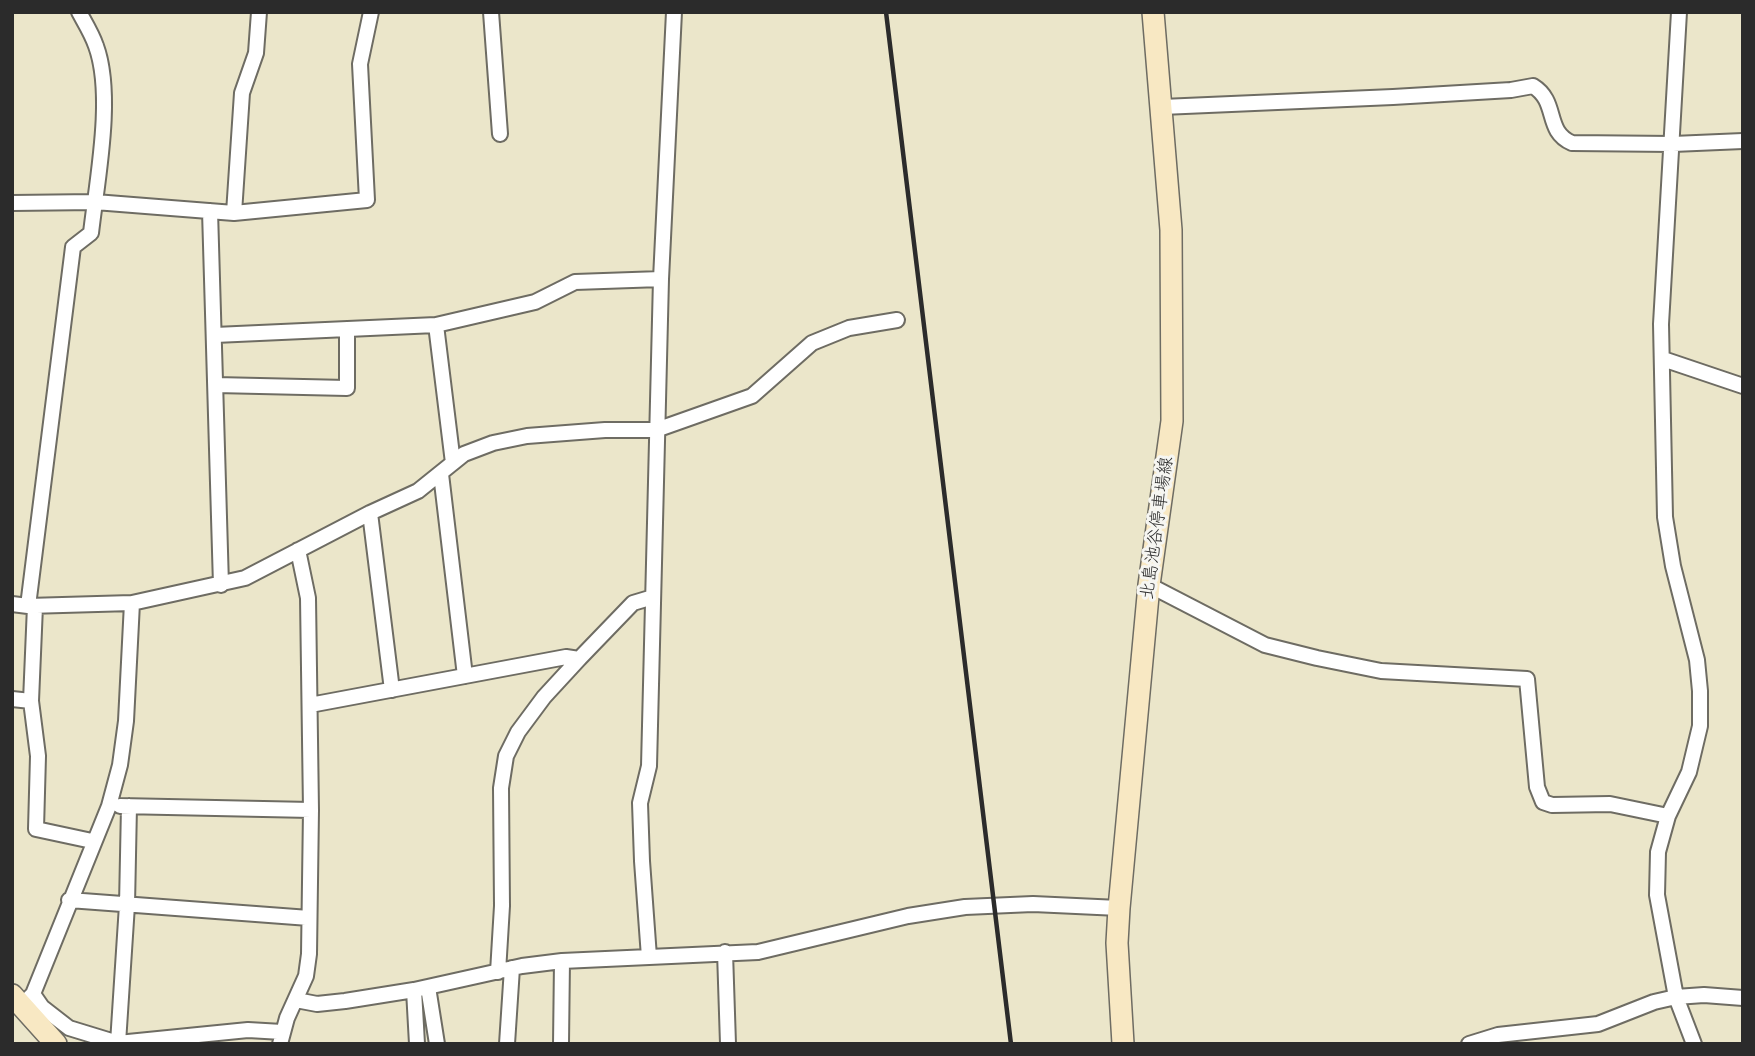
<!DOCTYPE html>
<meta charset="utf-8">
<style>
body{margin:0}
#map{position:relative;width:1755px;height:1056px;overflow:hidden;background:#ebe6ca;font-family:"Playpen Sans",sans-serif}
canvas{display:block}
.frame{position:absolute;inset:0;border:14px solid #2b2b2b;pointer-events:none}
</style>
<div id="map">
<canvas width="1755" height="1056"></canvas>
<div class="frame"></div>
</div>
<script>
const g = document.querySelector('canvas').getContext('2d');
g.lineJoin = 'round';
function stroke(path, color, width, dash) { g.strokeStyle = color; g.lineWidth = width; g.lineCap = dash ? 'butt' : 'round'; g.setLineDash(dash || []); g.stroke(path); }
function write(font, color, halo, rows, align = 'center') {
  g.font = font + ' "Playpen Sans","Klee One",sans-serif'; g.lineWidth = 6; g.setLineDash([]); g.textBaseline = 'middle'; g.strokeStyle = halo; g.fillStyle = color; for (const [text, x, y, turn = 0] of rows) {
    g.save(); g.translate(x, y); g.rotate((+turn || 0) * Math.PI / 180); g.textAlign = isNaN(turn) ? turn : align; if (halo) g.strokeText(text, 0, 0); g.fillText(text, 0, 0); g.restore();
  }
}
const street = new Path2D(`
 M491 12 500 134
 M1679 12 1661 324 1665 517 1673 566 1697 660 1700 691V726L1689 772 1668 816 1658 852 1657 895 1676 997 1694 1044
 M1162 107 1393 97 1511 90 1533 86C1559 102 1544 131 1572 143L1673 144 1743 141
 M12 203 95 202 234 213 367 200 360 64 371 12
 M210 211 221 585
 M234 213 242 93 256 53 259 12
 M436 325 535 302 575 282 661 279
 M215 335 436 325 453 463
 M1663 359 1743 386
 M216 385 347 388V329
 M441 474 465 676
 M370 513 392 690
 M1149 585 1265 645 1317 658 1381 671 1527 679 1537 787 1543 802 1552 805 1610 804 1668 816
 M12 604 28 606 132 603 245 578 370 513 418 491 464 454 493 443 527 436 605 430H656L752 396 812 343 849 328 897 320
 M28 606 73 247 91 233C97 180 114 95 96 46 92 34 85 23 79 12
 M35 606 31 701 38 756 36 829 92 841
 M12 699 31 701
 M310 705 566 657 579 659
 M120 806 311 810
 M69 900 309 918
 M725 952 728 1044
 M649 957 642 861 640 803 649 766 661 279 674 12
 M498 972 502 906 501 788 506 756 518 732 544 697 579 659 633 603 653 597
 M428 987 437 1044
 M414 990 417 1044
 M33 994 42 1007 69 1028 118 1043 248 1030 282 1032
 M296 1000 317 1004 345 1001 414 990 522 966 562 961 758 952 908 916 965 907 1033 904 1119 908
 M21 1006 33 994 109 806 120 765 126 721 132 603
 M118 1043 127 905 129 806
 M280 1044 287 1018 306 976 309 954 311 810 308 598 298 550
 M507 1044 512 968
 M561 1044 562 961
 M1469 1044 1498 1035 1598 1024 1654 1002 1676 997 1704 995 1743 998`);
const secondary = new Path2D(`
 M12 995 56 1044
 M1123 1044 1117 943 1119 908 1149 585 1172 421 1171 230 1153 12`);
const rail = new Path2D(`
 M886 12 1011 1044`);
const streetNames = [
 ["北島池谷停車場線",1157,528,-82]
];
stroke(street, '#6e6c63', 18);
stroke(secondary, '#6e6c63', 24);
stroke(street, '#fff', 14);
stroke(secondary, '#f8e8c3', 21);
stroke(rail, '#2b2b2b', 4.5);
write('18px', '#2b2b2b', '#f6f6f2', streetNames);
</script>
